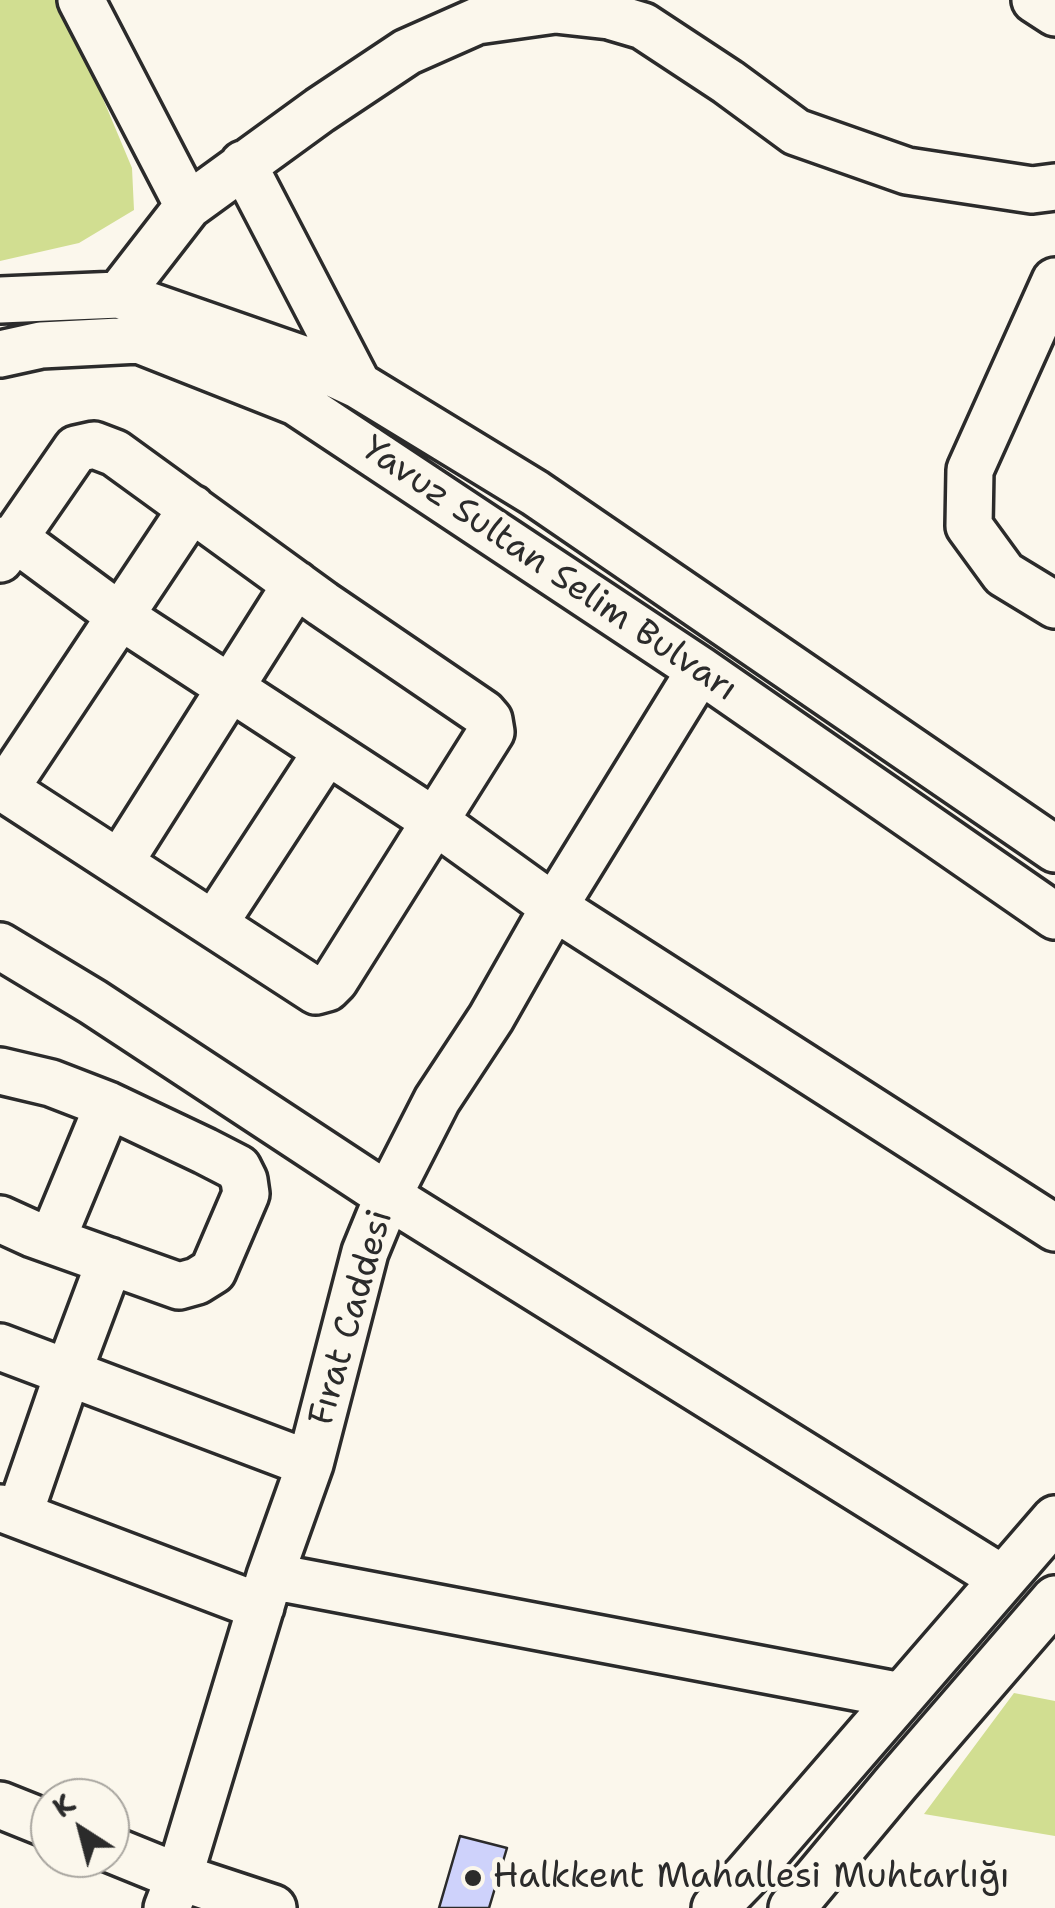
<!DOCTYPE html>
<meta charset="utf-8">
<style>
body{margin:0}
#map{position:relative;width:1055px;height:1908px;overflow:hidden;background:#fbf7ec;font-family:"Shantell Sans",sans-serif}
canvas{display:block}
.north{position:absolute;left:30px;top:1778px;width:100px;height:100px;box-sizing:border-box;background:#fbf7ec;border:2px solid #a8a59f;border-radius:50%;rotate:324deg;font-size:28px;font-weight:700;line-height:40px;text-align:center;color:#2b2b2b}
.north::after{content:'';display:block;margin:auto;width:35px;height:45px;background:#2b2b2b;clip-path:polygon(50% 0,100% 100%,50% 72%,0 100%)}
</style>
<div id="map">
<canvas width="1055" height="1908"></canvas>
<div class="north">K</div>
</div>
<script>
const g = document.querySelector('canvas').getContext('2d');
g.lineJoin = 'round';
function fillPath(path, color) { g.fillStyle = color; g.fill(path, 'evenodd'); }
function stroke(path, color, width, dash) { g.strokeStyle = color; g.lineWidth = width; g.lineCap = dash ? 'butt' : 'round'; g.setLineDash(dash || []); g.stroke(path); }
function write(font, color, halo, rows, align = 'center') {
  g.font = font + ' "Shantell Sans",sans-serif'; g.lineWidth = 10; g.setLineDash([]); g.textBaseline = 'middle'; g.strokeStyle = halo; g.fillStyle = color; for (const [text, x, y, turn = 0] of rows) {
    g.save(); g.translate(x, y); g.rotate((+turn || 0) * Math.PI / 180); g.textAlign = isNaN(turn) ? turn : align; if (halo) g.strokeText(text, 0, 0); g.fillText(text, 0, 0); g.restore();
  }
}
const green = new Path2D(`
 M0 0H56L78 39 132 168 134 210 79 243 0 261Z
 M1014 1693 1055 1701V1836L924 1814Z`);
const building = new Path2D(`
 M460 1836 507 1848 489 1908H439Z`);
const minor = new Path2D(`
 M81 0 188 206
 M1035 0 1055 13
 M243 164 358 385
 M1055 281 970 470 969 526 1004 574 1055 605
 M119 295 188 206 320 110 407 52 477 21 555 10 609 16 643 26 728 82 796 132 907 171 1032 190 1055 187
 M0 300 119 295 300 358 358 385 535 493 1055 849
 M0 354 41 345 139 340 296 402 700 670 1055 916
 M0 542 13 537 120 616 436 822 554 907 1055 1228
 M0 559 76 449 94 445 115 453 323 604 483 713 489 720 491 732 335 980 327 988 316 991 0 786
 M5 789 192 508
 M120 862 296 584
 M214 924 327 751
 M0 946 93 1002 388 1196 1003 1579
 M0 1071 51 1083 108 1105 205 1151 238 1168 244 1180 246 1194 213 1271 197 1281 179 1286 33 1234 0 1219
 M52 1240 108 1105
 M0 1347 310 1464
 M0 1508 261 1607
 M19 1515 68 1373 110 1261
 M270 1576 902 1696
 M0 1805 50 1825
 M110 1849 179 1877 273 1908
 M167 1908 179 1877 270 1576 310 1464 365 1252 388 1196 437 1100 491 1018 554 907 700 670
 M715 1908 746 1876 1055 1519
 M792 1908 896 1783 1055 1599`);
const markers = [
 [473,1878,10,"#2b2b2b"]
];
const streetNames = [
 ["Yavuz Sultan Selim Bulvarı",549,570,34],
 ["Fırat Caddesi",352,1318,-74]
];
const poiNames = [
 ["Halkkent Mahallesi Muhtarlığı",493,1878]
];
fillPath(green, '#d1de91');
fillPath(building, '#ced2fb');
stroke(building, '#2b2b2b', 2.5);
stroke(minor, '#2b2b2b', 52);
stroke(minor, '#fbf7ec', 45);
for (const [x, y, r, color] of markers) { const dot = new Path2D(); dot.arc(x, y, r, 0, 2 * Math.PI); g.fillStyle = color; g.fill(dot); stroke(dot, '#fbf7ec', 4); }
write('35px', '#2b2b2b', '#fbf7ec', streetNames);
write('35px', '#2b2b2b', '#fbf7ec', poiNames, 'left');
</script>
